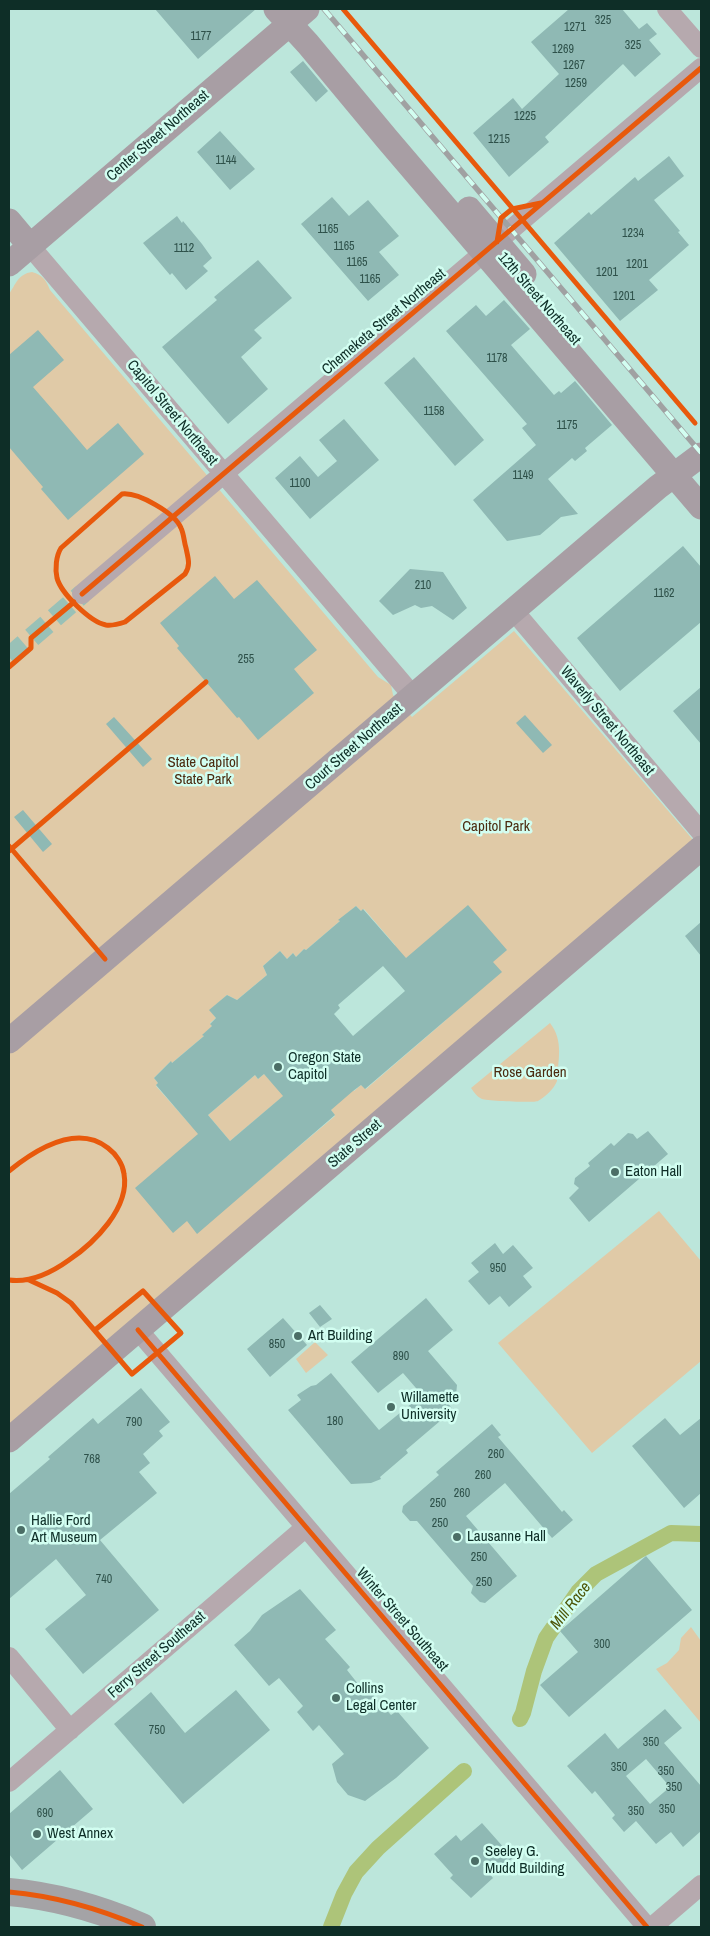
<!DOCTYPE html>
<style>
body{margin:0}
#map{position:relative;width:710px;height:1936px;overflow:hidden;background:#bce6db;font-family:"Archivo Narrow",sans-serif}
canvas{display:block}
.frame{position:absolute;inset:0;border:10px solid #0e2e27;pointer-events:none}
</style>
<div id="map">
<canvas width="710" height="1936"></canvas>
<div class="frame"></div>
</div>
<script>
const g = document.querySelector('canvas').getContext('2d');
g.lineJoin = 'round';
function fillPath(path, color) { g.fillStyle = color; g.fill(path, 'evenodd'); }
function stroke(path, color, width, dash) { g.strokeStyle = color; g.lineWidth = width; g.lineCap = dash ? 'butt' : 'round'; g.setLineDash(dash || []); g.stroke(path); }
function write(font, color, halo, rows, align = 'center') {
  g.font = font + ' "Archivo Narrow",sans-serif'; g.lineWidth = 5; g.setLineDash([]); g.textBaseline = 'middle'; g.strokeStyle = halo; g.fillStyle = color; for (const [text, x, y, turn = 0] of rows) {
    g.save(); g.translate(x, y); g.rotate((+turn || 0) * Math.PI / 180); g.textAlign = isNaN(turn) ? turn : align; if (halo) g.strokeText(text, 0, 0); g.fillText(text, 0, 0); g.restore();
  }
}
const green = new Path2D(`
 M32 272C43 275 46 280 50 290L378 677 391 685 393 695 412 717 514 631 694 841 9 1425V294C16 284 18 274 32 272ZM356 906 361 911 364 909 395 945V967L409 956 448 1000 446 1020 366 1089 361 1085 354 1091 348 1085 331 1110 335 1116 253 1185 188 1122 156 1086 158 1083 154 1078 170 1062 172 1063 204 1036 203 1035 212 1026 210 1023 216 1018 210 1010 227 995 237 1000 267 975 263 966 280 951 287 959 293 953 296 957 304 949 306 950 340 921 339 920Z
 M550 1023C564 1041 558 1060 557 1081 554 1089 545 1097 538 1101 535 1103 487 1101 482 1099 477 1097 474 1092 471 1088Z
 M264 1074 287 1093 230 1141 208 1115 255 1075 258 1079Z
 M659 1211 701 1261V1361L592 1453 498 1343Z
 M315 1342 328 1355 306 1373 296 1359Z
 M691 1627 701 1641V1723L656 1669 667 1663 679 1650 681 1638Z`);
const canal = new Path2D(`
 M520 1719 523 1713 534 1671 546 1638 578 1592 596 1574 671 1533 701 1534
 M331 1927 344 1894 356 1872 378 1848 464 1771`);
const building = new Path2D(`
 M155 9H256L198 59Z
 M569 9H622L639 29 647 23 657 34 649 40 661 54 635 77 623 64 545 137 549 142 509 177 473 133 513 98 522 109 559 74 531 42Z
 M303 61 328 91 316 102 290 72Z
 M220 131 255 169 230 190 197 152Z
 M669 156 684 176 654 200 680 231 678 232 689 245 649 280 658 290 620 321 554 243 589 212 591 215 635 177 638 181Z
 M332 197 349 216 368 200 399 236 379 252 399 275 368 301 301 224Z
 M177 216 182 223 183 221 202 244 212 258 203 266 208 271 186 290 172 273 170 275 143 243Z
 M258 260 292 298 254 330 262 338 241 357 268 389 228 424 162 347 217 300 214 297Z
 M504 300 530 329 511 345 554 395 559 391 561 393 575 381 612 425 585 448 587 451 575 461 572 458 548 479 578 514 561 517 540 535 507 541 473 500 536 445 522 428 527 424 446 331 476 305 486 316Z
 M38 330 64 360 33 387 59 417 87 450 118 423 144 454 68 520 41 489 43 487 9 447V355Z
 M414 357 484 440 455 466 384 383Z
 M344 419 379 460 310 519 275 478 300 456 318 477 337 461 319 440Z
 M683 546 701 567V622L620 691 577 638Z
 M410 569 443 572 467 608 453 620 432 606 421 608 415 605 393 615 379 601Z
 M215 576 234 599 257 580 317 650 294 669 314 693 258 740 239 717 237 718 177 648 179 646 160 623Z
 M701 687V744L673 711Z
 M525 715 552 745 543 753 516 723Z
 M114 717 152 759 143 767 106 724Z
 M23 810 52 844 43 852 14 817Z
 M468 905 507 950 493 962 502 972 365 1089 361 1085 353 1091 331 1110 335 1115 197 1234 187 1221 173 1233 135 1188 198 1134 156 1085 158 1083 154 1078 171 1061 172 1063 204 1036 202 1035 212 1026 210 1024 216 1018 209 1010 227 995 237 1000 267 975 263 966 280 951 287 959 293 953 296 957 304 949 306 950 340 921 338 920 356 906 361 911 363 909 406 958ZM383 966 405 991 353 1036 334 1014 340 1008 338 1005ZM264 1074 283 1096 230 1141 208 1115 255 1075 258 1079Z
 M701 922V956L685 936Z
 M648 1131 668 1154 589 1222 569 1198 579 1188 574 1184 575 1178 590 1166 588 1163 611 1143 614 1146 628 1133 633 1134 637 1139Z
 M495 1243 503 1254 513 1245 533 1268 523 1276 532 1287 509 1307 500 1296 489 1305 468 1281 479 1272 471 1263Z
 M426 1298 453 1330 428 1351 457 1385 456 1395 447 1402 453 1410 406 1450 408 1453 380 1477 381 1479 371 1483 351 1484 288 1410 301 1400 297 1395 311 1386 316 1385 331 1373 379 1430 422 1395 403 1373 378 1393 351 1362Z
 M320 1305 332 1319 320 1327 309 1313Z
 M283 1318 307 1345 270 1377 247 1349Z
 M141 1388 170 1422 159 1431 163 1436 143 1454 150 1463 139 1472 157 1493 100 1540 159 1610 83 1674 45 1629 86 1595 56 1559 9 1599V1494L50 1459 48 1457 93 1418 98 1424Z
 M665 1418 680 1435 701 1418V1493L684 1508 632 1446Z
 M492 1424 501 1435 498 1437 562 1512 564 1510 573 1520 552 1538 505 1483 466 1516 517 1576 485 1603 480 1602 471 1593 473 1586 417 1521H410L402 1512 403 1506 439 1475 436 1472Z
 M646 1556 692 1610 569 1717 540 1685 578 1652 560 1631Z
 M300 1589 336 1630 325 1639 350 1667 347 1670 362 1689 365 1686 391 1715 397 1711 429 1748 396 1778 365 1801 348 1795 337 1782 332 1764 344 1754 319 1725 313 1731 297 1712 303 1706 279 1678 269 1686 234 1645 250 1631 262 1615Z
 M236 1690 270 1730 183 1804 114 1724 151 1692 185 1733Z
 M665 1709 682 1728 664 1743 701 1786V1831L683 1847 671 1832 656 1844 636 1821 624 1832 612 1818 615 1815 595 1791 592 1794 567 1766 605 1733 618 1749ZM646 1759 670 1787 650 1804 626 1776Z
 M60 1770 93 1809 22 1870 9 1854V1814Z
 M482 1823 513 1858 506 1863V1867L483 1866 493 1878 471 1898 450 1878 453 1875 434 1854 456 1835 461 1841Z`);
const minorTunnel = new Path2D(`
 M9 657 82 594`);
const minor = new Path2D(`
 M667 9 701 48
 M30 246 413 696
 M82 594C287 418 495 244 701 68
 M513 610 701 832
 M138 1330 647 1927
 M9 1657 70 1730
 M9 1782 306 1527
 M652 1927 701 1885`);
const major = new Path2D(`
 M276 9 308 44 387 139 701 507
 M469 209 524 274
 M9 221 30 246
 M9 264 307 9
 M9 1041 658 487 701 455
 M9 1440 701 848`);
const highway = new Path2D(`
 M9 1892C55 1896 100 1909 142 1927`);
const rail = new Path2D(`
 M324 9 701 453`);
const cycleway = new Path2D(`
 M343 9 695 423
 M497 242 501 218 512 209 541 203
 M122 494C138 492 175 513 181 528 184 534 184 542 186 548 188 558 191 565 185 574L125 622C119 624 113 626 106 625 90 622 61 593 57 578 55 569 56 556 61 548Z
 M82 594C287 418 495 244 701 68
 M9 667 31 648V638L74 602
 M9 846 105 959
 M9 851 206 682
 M9 1171C35 1150 76 1123 108 1148 116 1154 123 1164 124 1174 130 1208 94 1243 69 1260 51 1273 31 1283 9 1280
 M29 1280 57 1293 71 1303 132 1374 181 1333 143 1291 95 1330
 M138 1330 647 1927
 M9 1892C55 1896 100 1909 142 1927`);
const markers = [
 [278,1067,5,"#4b6e66"],
 [615,1172,5,"#4b6e66"],
 [298,1336,5,"#4b6e66"],
 [391,1407,5,"#4b6e66"],
 [21,1530,5,"#4b6e66"],
 [457,1537,5,"#4b6e66"],
 [336,1698,5,"#4b6e66"],
 [37,1834,5,"#4b6e66"],
 [475,1861,5,"#4b6e66"]
];
const numberNames = [
 ["325",603,21],
 ["1271",575,28],
 ["1177",201,37],
 ["325",633,46],
 ["1269",563,50],
 ["1267",574,66],
 ["1259",576,84],
 ["1225",525,117],
 ["1215",499,140],
 ["1144",226,161],
 ["1165",328,230],
 ["1234",633,234],
 ["1165",344,247],
 ["1112",184,249],
 ["1165",357,263],
 ["1201",637,265],
 ["1201",607,273],
 ["1165",370,280],
 ["1201",624,297],
 ["1178",497,359],
 ["1158",434,412],
 ["1175",567,426],
 ["1149",523,476],
 ["1100",300,484],
 ["210",423,586],
 ["1162",664,594],
 ["255",246,660],
 ["950",498,1269],
 ["850",277,1345],
 ["890",401,1357],
 ["180",335,1422],
 ["790",134,1423],
 ["260",496,1455],
 ["768",92,1460],
 ["260",483,1476],
 ["260",462,1494],
 ["250",438,1504],
 ["250",440,1524],
 ["250",479,1558],
 ["740",104,1580],
 ["250",484,1583],
 ["300",602,1645],
 ["750",157,1731],
 ["350",651,1743],
 ["350",619,1768],
 ["350",666,1772],
 ["350",674,1788],
 ["350",667,1810],
 ["350",636,1812],
 ["690",45,1814]
];
const streetNames = [
 ["Center Street Northeast",158,136,-41],
 ["12th Street Northeast",539,299,49],
 ["Chemeketa Street Northeast",384,322,-40],
 ["Capitol Street Northeast",172,413,50],
 ["Waverly Street Northeast",607,721,50],
 ["Court Street Northeast",354,747,-41],
 ["State Street",355,1144,-41],
 ["Winter Street Southeast",402,1620,49],
 ["Ferry Street Southeast",157,1655,-41]
];
const parkNames = [
 ["State Capitol",203,763],
 ["State Park",203,780],
 ["Capitol Park",496,827],
 ["Rose Garden",530,1073]
];
const poiNames = [
 ["Oregon State",288,1058],
 ["Capitol",288,1075],
 ["Eaton Hall",625,1172],
 ["Art Building",308,1336],
 ["Willamette",401,1398],
 ["University",401,1415],
 ["Hallie Ford",31,1521],
 ["Art Museum",31,1538],
 ["Lausanne Hall",467,1537],
 ["Collins",346,1689],
 ["Legal Center",346,1706],
 ["West Annex",47,1834],
 ["Seeley G.",485,1852],
 ["Mudd Building",485,1869]
];
const waterNames = [
 ["Mill Race",571,1606,-52]
];
fillPath(green, '#e0caa7');
stroke(canal, '#adc479', 16);
fillPath(building, '#8fb9b4');
stroke(minorTunnel, '#99c1b7', 20, [20, 10]);
stroke(minor, '#b6a9ae', 20);
stroke(major, '#a89ea4', 25);
stroke(highway, '#a4a3a6', 28);
stroke(rail, '#a0a1a2', 5.5);
stroke(rail, '#d2fef1', 4, [11]);
stroke(cycleway, '#e8590c', 5);
for (const [x, y, r, color] of markers) { const dot = new Path2D(); dot.arc(x, y, r, 0, 2 * Math.PI); g.fillStyle = color; g.fill(dot); stroke(dot, '#d2fef1', 2); }
write('12px', '#2e514a', null, numberNames);
write('15px', '#0e2e27', '#d2fef1', streetNames);
write('15px', '#4b2a0f', '#d2fef1', parkNames);
write('15px', '#0e2e27', '#d2fef1', poiNames, 'left');
write('italic 16px', '#4d5607', '#d2fef1', waterNames);
</script>
